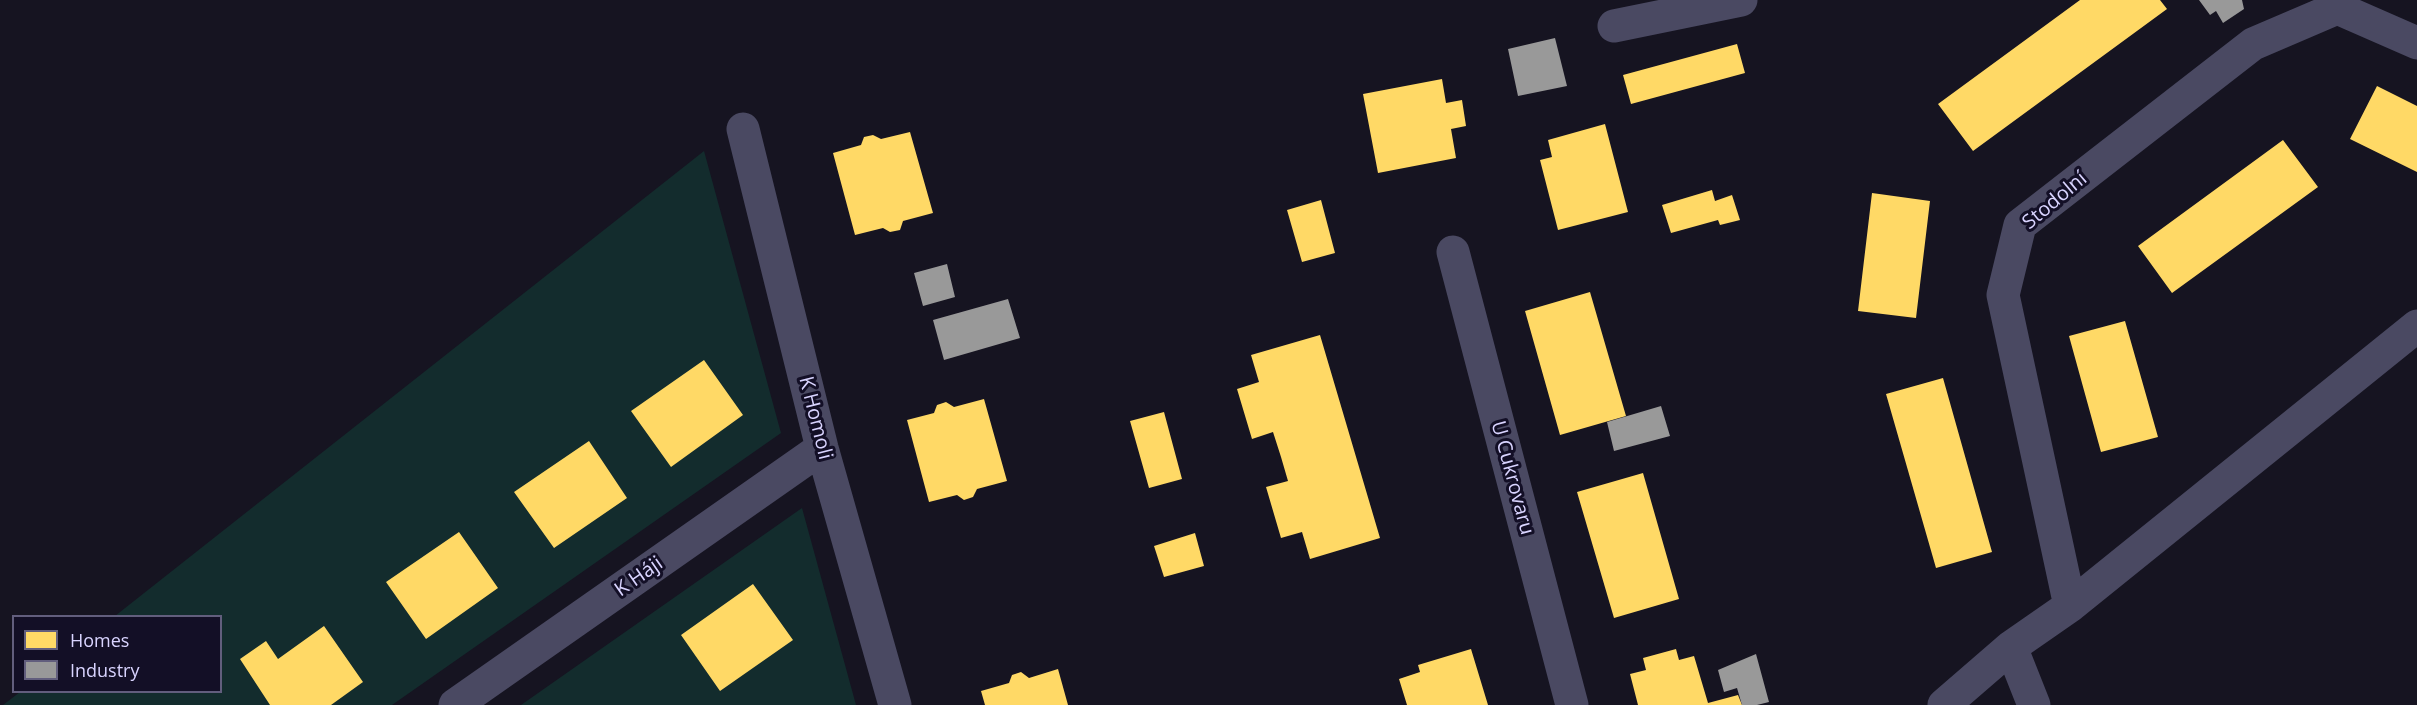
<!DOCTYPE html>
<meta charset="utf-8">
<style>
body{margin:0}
#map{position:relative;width:2417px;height:705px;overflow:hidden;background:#161421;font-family:"Open Sans",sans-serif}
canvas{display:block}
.legend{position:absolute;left:12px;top:615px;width:210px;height:78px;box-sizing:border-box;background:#130f26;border:2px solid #625e7d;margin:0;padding:8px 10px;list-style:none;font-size:18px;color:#d9d4ff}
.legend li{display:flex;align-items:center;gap:12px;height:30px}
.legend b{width:30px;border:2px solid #625e7d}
</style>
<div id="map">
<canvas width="2417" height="705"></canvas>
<ul class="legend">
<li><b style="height:16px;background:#ffd966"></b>Homes</li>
<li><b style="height:16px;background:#999"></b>Industry</li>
</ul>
</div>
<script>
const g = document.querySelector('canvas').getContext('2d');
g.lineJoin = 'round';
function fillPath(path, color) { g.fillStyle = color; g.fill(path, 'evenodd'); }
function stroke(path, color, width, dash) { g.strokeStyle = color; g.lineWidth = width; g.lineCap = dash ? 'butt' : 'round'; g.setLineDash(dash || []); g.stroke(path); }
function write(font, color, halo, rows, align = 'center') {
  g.font = font + ' "Open Sans",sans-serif'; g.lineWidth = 6; g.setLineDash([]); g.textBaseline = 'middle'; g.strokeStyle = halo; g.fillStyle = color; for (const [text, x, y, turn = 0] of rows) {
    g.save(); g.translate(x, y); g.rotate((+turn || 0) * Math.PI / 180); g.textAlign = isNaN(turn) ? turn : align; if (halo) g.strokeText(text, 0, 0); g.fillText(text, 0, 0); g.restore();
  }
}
const green = new Path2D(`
 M704 151 781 433 392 705H3L20 692H220V616H115Z
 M802 508 856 705H521Z`);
const homes = new Path2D(`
 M2080 0H2160L2167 9 1973 151 1938 104Z
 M1737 44 1745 73 1631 104 1623 75Z
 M1442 79 1446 103 1462 100 1466 126 1451 129 1456 158 1378 173 1363 94Z
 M2377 86 2417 106V172L2350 139Z
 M1605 124 1628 212 1558 230 1540 160 1552 157 1548 140Z
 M910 132 933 213 903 221 900 230 890 232 883 228 855 235 833 153 861 145 864 137 873 135 881 139Z
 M2283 140 2318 187 2172 293 2138 246Z
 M1712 190 1715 201 1732 195 1740 220 1720 225 1718 220 1671 233 1662 205Z
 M1872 193 1930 201 1916 318 1858 311Z
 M1321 200 1335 253 1302 262 1287 210Z
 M1590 292 1626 416 1560 435 1525 311Z
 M2125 321 2158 437 2101 452 2069 336Z
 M1320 335 1380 538 1310 559 1302 532 1281 538 1266 487 1288 481 1281 457 1273 432 1252 439 1237 389 1259 382 1251 355Z
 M704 360 743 415 671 467 631 411Z
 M1943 378 1992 552 1936 568 1886 394Z
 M984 399 1007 481 977 489 973 497 964 500 957 495 929 502 907 420 934 413 937 405 946 402 954 407Z
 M1164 412 1182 479 1149 488 1130 421Z
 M589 441 627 498 554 548 514 492Z
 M1643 473 1679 599 1614 618 1577 492Z
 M459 532 498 588 426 639 386 582Z
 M1195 533 1204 566 1164 577 1154 546Z
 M753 584 793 640 720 691 681 635Z
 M324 626 363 682 331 705H270L240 659 266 641 278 659Z
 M1471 649 1488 705H1407L1399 679 1420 672 1418 665Z
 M1676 649 1679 660 1694 656 1708 703 1738 695 1742 705H1638L1630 674 1646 670 1643 658Z
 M1058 669 1068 705H985L981 691 1009 683 1012 675 1021 672 1029 678Z`);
const industry = new Path2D(`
 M2199 0H2242L2244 9 2223 23 2216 11 2210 15Z
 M1555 38 1567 86 1518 96 1508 49Z
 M947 264 955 297 923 306 914 273Z
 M1008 299 1020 338 944 360 933 320Z
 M1661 406 1670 436 1614 451 1607 422Z
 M1756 654 1769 702 1757 705H1742L1737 688 1724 692 1718 670Z`);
const minor = new Path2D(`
 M1614 26 1741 0
 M743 129 822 448 895 705
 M1453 252 1572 705
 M2070 606 2003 295 2020 225 2253 44 2337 8 2417 43
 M2011 647 2034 705
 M455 705 822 448
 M1944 705 2011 647 2070 606 2417 326`);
const streetNames = [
 ["Stodolní",2055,201,-40],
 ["K Homoli",815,418,76],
 ["U Cukrovaru",1512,478,75],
 ["K Háji",639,577,-35]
];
fillPath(green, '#132c2d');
fillPath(homes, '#ffd966');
fillPath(industry, '#999');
stroke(minor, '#4a4962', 33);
write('20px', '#d9d4ff', '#130f26', streetNames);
</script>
